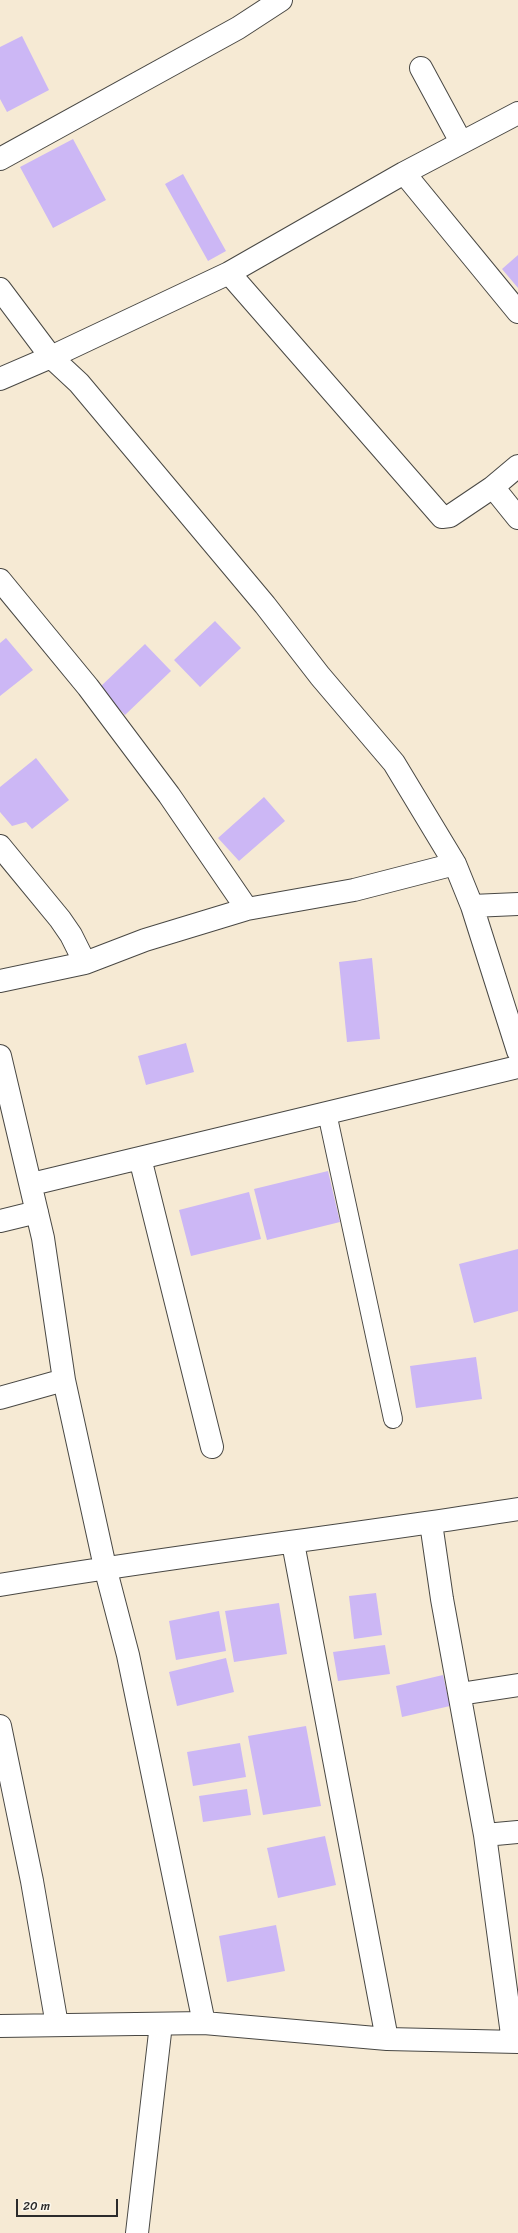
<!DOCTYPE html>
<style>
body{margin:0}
#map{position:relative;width:518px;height:2233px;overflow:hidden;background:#f6ead4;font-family:Sriracha,sans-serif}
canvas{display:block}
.scale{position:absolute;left:16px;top:2199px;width:102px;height:18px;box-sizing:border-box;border:2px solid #2b2b2b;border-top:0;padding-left:5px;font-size:12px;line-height:14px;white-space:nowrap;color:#2b2b2b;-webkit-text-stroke:3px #fbf7ec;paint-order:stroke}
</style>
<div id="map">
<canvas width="518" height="2233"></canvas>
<div class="scale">20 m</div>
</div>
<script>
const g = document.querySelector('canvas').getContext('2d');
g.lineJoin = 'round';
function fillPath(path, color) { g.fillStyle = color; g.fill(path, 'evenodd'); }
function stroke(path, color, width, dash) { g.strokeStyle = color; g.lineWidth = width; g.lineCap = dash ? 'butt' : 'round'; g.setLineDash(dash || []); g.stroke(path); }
const building = new Path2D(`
 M22 36 49 90 7 112 0 99V47Z
 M73 139 106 200 53 228 20 167Z
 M183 174 226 251 208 261 165 184Z
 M518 255V288L502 269Z
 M215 621 241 648 200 687 174 660Z
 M6 638 33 670 0 696V643Z
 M145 644 171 671 125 715 99 688Z
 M36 758 69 800 32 829 26 822 12 826 0 812V787Z
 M264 797 285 821 239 861 218 838Z
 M372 958 380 1039 347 1042 339 962Z
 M186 1043 194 1072 146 1085 138 1056Z
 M328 1171 340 1222 267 1240 254 1189Z
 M249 1192 261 1239 191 1256 179 1210Z
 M518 1249V1311L474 1323 459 1264Z
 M476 1357 482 1399 416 1408 410 1366Z
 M376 1593 382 1635 354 1639 349 1596Z
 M279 1603 287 1654 234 1662 225 1611Z
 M219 1611 226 1651 176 1660 169 1621Z
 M385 1645 390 1674 338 1681 333 1652Z
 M226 1658 234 1692 177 1706 169 1672Z
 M443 1675 450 1706 402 1717 396 1686Z
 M306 1726 321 1806 263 1815 248 1736Z
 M240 1743 246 1777 193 1786 187 1752Z
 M247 1789 251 1815 203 1822 199 1796Z
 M325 1836 336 1885 278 1898 267 1848Z
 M276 1925 285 1971 227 1982 219 1936Z`);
const lane = new Path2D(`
 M327 1113 393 1419`);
const street = new Path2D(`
 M421 68 461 142
 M0 159 238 28 281 0
 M404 173 518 312
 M229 273 442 517 450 516 493 487
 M0 289 51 357 79 383 265 605 320 676 394 763 455 864 472 906 518 1051
 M0 379 51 357 229 273 404 173 518 113
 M518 466 493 487 518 518
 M0 580 88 687 169 795 247 909
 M0 846 60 919 71 935 85 963 0 981
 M472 906 518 904
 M85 963 145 940 247 909 354 890 455 864
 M0 1056 43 1238 64 1380 105 1567 128 1655 204 2023
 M140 1158 212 1447
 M32 1184 518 1067
 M0 1221 37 1212
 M0 1398 64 1380
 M431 1523 442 1599 485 1835 513 2042
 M293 1543 387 2039
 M0 1585C172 1556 346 1536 518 1509
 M460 1694 518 1685
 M0 1726 32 1881 57 2025
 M485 1835 518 1832
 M0 2026 204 2023 387 2039 518 2042
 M137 2233 161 2024`);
fillPath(building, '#ccb7f5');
stroke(lane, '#494844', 20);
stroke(street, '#494844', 24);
stroke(lane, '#fff', 18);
stroke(street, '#fff', 22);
</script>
